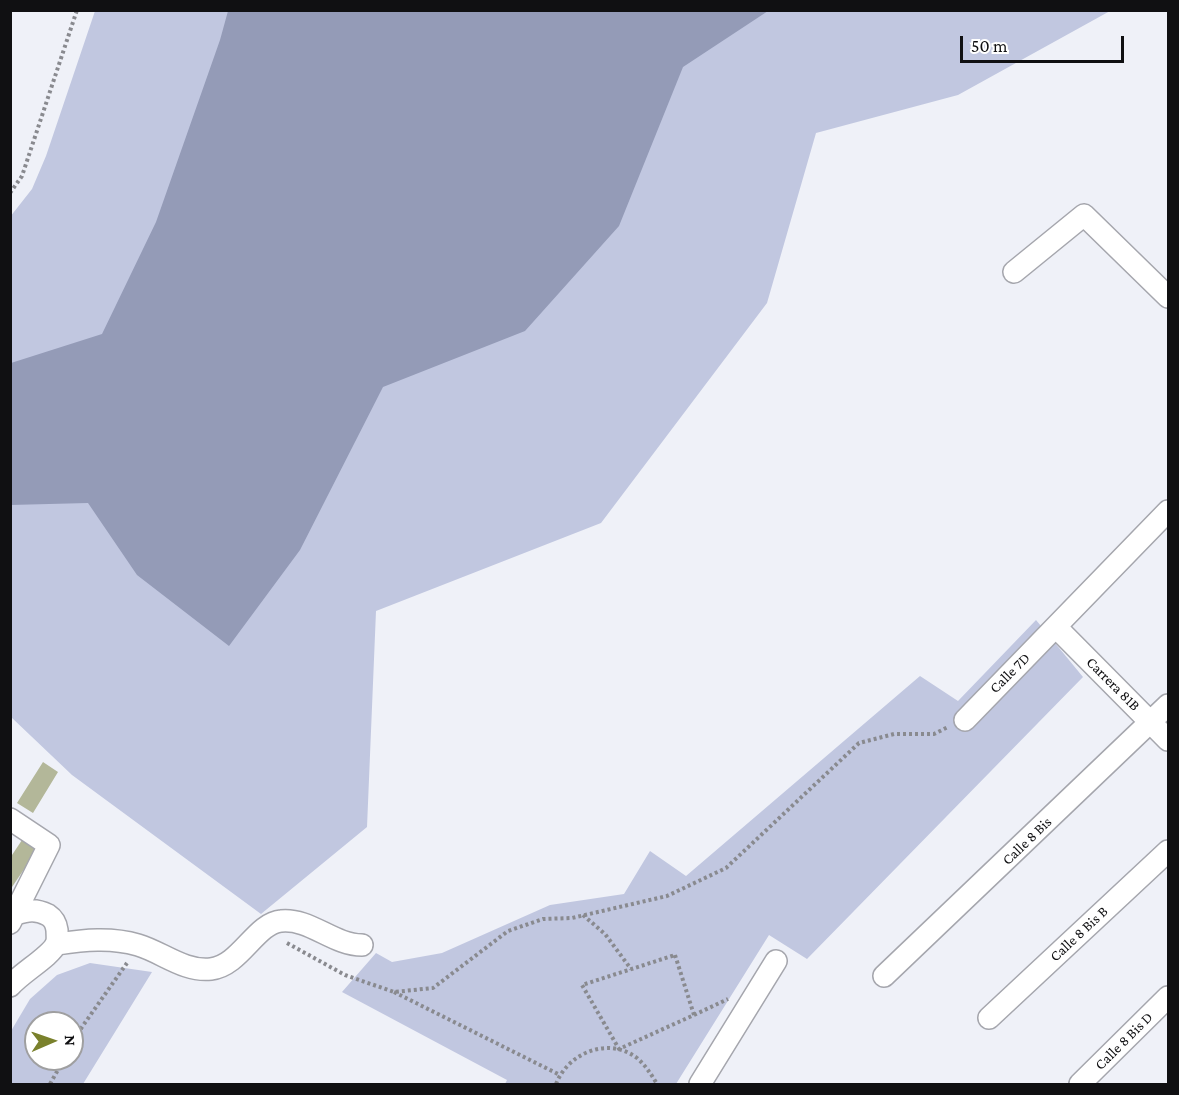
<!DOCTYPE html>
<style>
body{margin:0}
#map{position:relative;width:1179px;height:1095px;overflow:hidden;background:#eff1f8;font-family:"Crimson Pro",serif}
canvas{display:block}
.frame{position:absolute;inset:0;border:12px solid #101012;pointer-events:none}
.north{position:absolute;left:24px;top:1011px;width:60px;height:60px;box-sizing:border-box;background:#fff;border:2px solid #9f9fa0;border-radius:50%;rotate:88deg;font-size:16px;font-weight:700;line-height:24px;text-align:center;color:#101012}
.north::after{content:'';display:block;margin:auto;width:21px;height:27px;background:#7a812c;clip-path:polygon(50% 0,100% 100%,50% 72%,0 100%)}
.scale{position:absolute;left:960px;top:36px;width:164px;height:27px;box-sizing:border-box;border:3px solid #101012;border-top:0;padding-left:8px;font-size:18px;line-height:21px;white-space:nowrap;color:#101012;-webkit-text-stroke:4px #fff;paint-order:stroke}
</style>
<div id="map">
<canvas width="1179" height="1095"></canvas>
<div class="frame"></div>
<div class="north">N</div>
<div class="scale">50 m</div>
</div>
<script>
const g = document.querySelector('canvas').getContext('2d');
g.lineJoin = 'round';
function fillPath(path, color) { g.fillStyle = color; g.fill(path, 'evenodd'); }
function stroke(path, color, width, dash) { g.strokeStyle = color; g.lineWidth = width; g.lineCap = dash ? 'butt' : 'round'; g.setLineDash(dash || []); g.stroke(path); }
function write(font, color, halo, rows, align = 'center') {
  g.font = font + ' "Crimson Pro",serif'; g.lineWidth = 6; g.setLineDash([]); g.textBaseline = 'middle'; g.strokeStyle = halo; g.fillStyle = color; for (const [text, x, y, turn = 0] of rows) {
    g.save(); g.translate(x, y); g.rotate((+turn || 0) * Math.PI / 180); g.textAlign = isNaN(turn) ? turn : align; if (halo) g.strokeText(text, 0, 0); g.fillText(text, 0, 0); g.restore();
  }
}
const green = new Path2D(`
 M95 11H1110L958 95 816 133 767 303 601 523 376 611 367 827 261 914 72 775 11 717 10 217 32 189 46 156Z
 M1036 620 1083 677 807 959 769 935 676 1084H505L507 1080 342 992 376 953 392 962 442 953 550 905 624 894 650 851 686 876 920 676 958 701Z
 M90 963 152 972 83 1084H11V1031L30 999 57 975ZM36 1023H72V1059H36Z`);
const water = new Path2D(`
 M228 11H768L683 67 619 226 525 331 383 387 300 550 229 646 137 575 88 503 10 505 11 363 102 334 156 222 220 40Z`);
const building = new Path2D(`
 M43 762 58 772 33 813 17 803Z
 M24 837 39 847 10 890V858Z`);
const path = new Path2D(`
 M10 193 22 176 77 10
 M583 915 605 934 631 969
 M287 943 345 975 394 992 433 988 508 931 543 919 572 918 667 896 726 868 859 743 894 734H934L948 727
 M675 955 694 1015 619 1049 582 985Z
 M394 992 560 1075
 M694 1015 728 999
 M72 1045 82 1027 127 963
 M50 1084 64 1059
 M556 1084C568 1053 608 1036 637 1058 646 1066 651 1074 657 1084`);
const minor = new Path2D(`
 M1014 272 1084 215 1168 297
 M1056 627 1168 740
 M965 720 1168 511
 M10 819 49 845 10 923
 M57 944C84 940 111 937 138 945 162 952 184 972 211 969 240 966 256 923 281 921 310 918 333 945 362 945
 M884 976 1168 705
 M10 986C21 973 51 956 56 944 58 941 57 934 57 930 56 923 54 919 48 915 36 909 28 910 16 914
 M989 1018 1168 851
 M700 1084 776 961
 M1080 1084 1168 997`);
const streetNames = [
 ["Calle 7D",1010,673,-45],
 ["Carrera 81B",1113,684,45],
 ["Calle 8 Bis",1027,841,-44],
 ["Calle 8 Bis B",1079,934,-43],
 ["Calle 8 Bis D",1124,1041,-45]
];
fillPath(green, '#c1c7e0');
fillPath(water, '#949bb7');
fillPath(building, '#b3b799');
stroke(minor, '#a5a6ad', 24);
stroke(path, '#898a8f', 4, [3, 3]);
stroke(minor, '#fff', 21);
write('15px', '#101012', '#fff', streetNames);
</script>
